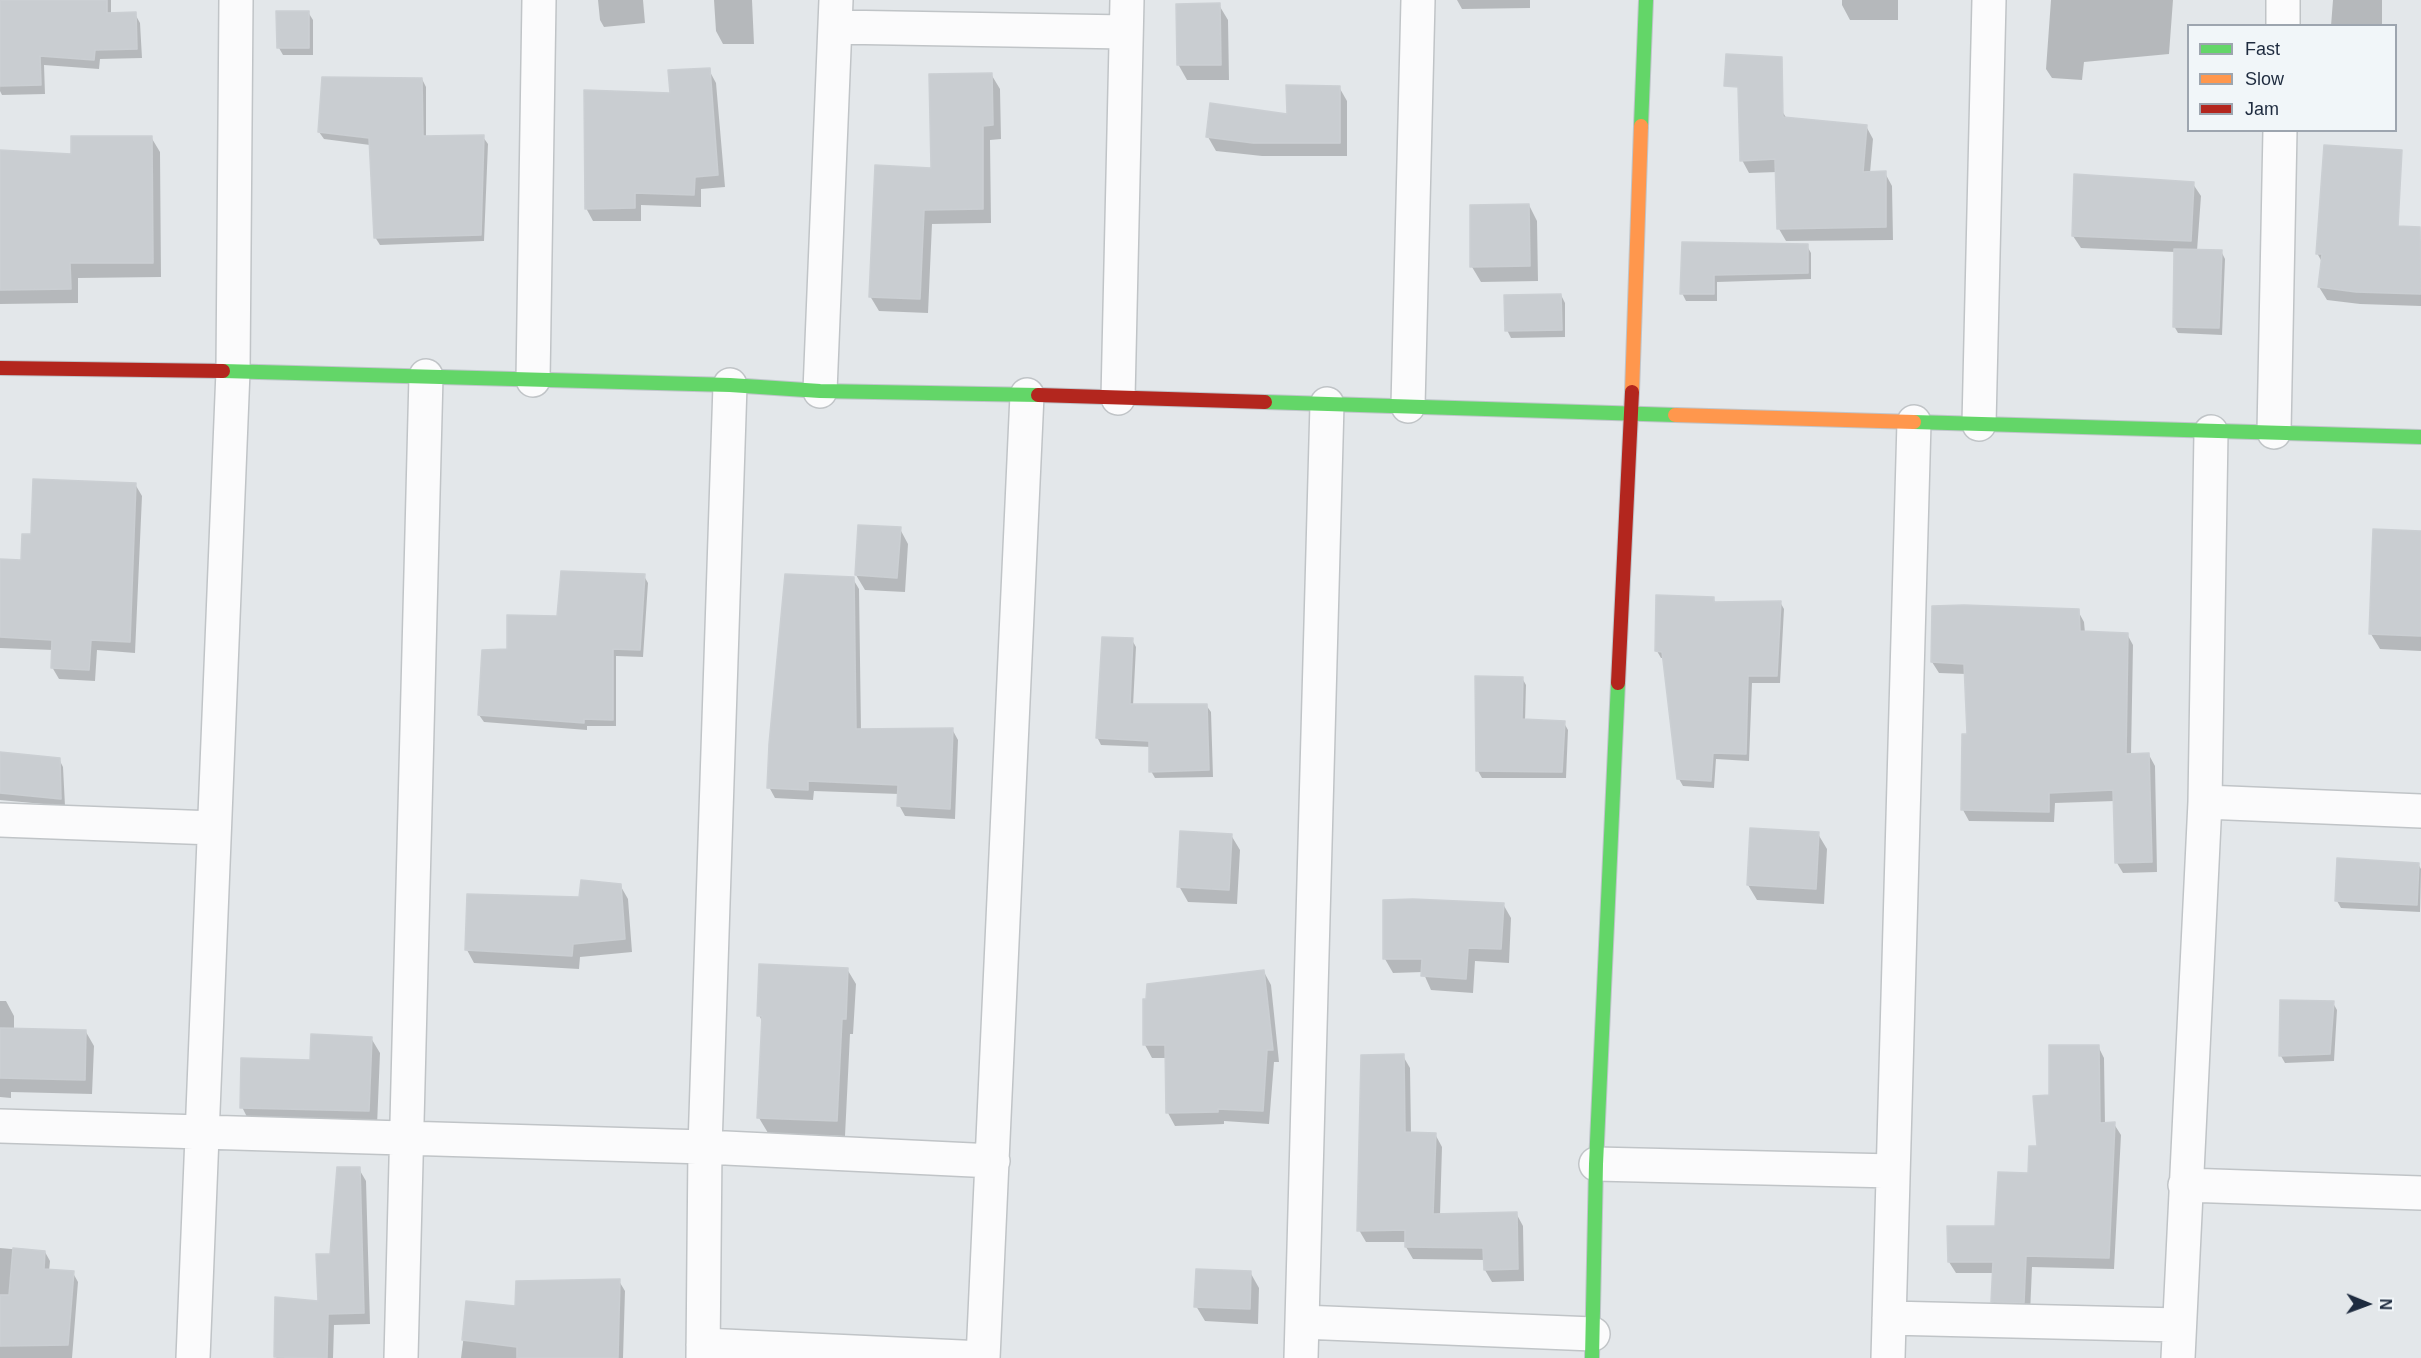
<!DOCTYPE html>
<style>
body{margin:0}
#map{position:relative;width:2421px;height:1358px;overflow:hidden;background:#e3e7ea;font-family:Helvetica,sans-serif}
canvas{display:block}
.legend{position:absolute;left:2187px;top:24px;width:210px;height:108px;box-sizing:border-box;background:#f1f6f9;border:2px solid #9da5af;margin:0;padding:8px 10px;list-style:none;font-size:18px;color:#1e2b3f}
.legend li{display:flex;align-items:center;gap:12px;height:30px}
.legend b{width:30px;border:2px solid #9da5af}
.north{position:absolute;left:2337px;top:1274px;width:60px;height:60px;-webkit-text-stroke:4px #f1f6f9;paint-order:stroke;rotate:91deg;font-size:16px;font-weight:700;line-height:24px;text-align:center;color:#1e2b3f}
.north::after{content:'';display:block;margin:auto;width:21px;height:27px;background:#1e2b3f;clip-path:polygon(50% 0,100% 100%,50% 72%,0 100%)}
</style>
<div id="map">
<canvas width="2421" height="1358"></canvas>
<ul class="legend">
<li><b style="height:8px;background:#63d668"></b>Fast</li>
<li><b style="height:8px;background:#ff974d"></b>Slow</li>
<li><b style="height:8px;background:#b3261e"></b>Jam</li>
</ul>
<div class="north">N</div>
</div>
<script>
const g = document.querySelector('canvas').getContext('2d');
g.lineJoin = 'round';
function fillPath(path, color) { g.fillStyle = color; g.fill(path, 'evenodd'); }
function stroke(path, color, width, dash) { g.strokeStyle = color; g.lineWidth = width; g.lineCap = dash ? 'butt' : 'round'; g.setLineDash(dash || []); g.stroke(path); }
const shadow = new Path2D(`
 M2 0H111V14H135L140 23 142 58 100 59 99 69 44 65 45 94 2 95 0 91Z
 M598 0H643L645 23 604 27 600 20Z
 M714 0H752L754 44H723L716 31Z
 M1457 0H1530V8L1462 9Z
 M1842 0H1898V20H1850L1842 5Z
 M2051 0H2173L2169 54 2084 62 2082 80 2052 78 2046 69Z
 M2333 0H2382V26H2331Z
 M1219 5 1228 20 1229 80H1187L1178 64Z
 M308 12 313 20V55H283L279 48Z
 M709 70 716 83 725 187 701 189V207L641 205V221H593L586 208 671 95Z
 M991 74 1000 89 1001 139 990 140 991 223 932 224 928 313 879 311 870 296 933 170Z
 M422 79 426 87V137H483L488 144 484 241 380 245 375 237 370 145 324 139 319 132Z
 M1339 87 1347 101V156H1262L1216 151 1208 137 1288 116Z
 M1782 111 1787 119 1866 126 1873 139 1870 173H1885L1892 186 1893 240 1786 241 1779 229 1777 172 1749 173 1742 160Z
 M151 137 160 152 161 277 78 278V303L0 304V151L72 156Z
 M2325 147 2387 263 2421 264V306L2360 304 2327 300 2319 287 2322 262 2317 253Z
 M2193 184 2201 196 2197 251H2221L2225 259 2222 335 2178 333 2174 326 2175 252 2081 248 2073 236Z
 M1529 205 1537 221 1538 281 1481 282 1472 267Z
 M1683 243 1807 246 1811 253V279L1717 282V301H1686L1682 293Z
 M1561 295 1565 303V337L1511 338 1507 330Z
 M135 484 142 496 135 653 97 650 95 681 59 679 52 667 53 650 0 648V561H22L33 536Z
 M900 529 908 544 905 592 865 590 856 575Z
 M2421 532V651L2380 649 2371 634Z
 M644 576 648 583 643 657 616 656V726H587V730L484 722 479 715 508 650 559 617Z
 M853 579 859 589 861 731 952 729 958 740 955 819 905 816 899 805V794L814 791 813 800 775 798 769 787Z
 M1713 598 1716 604 1780 602 1784 609 1780 683H1752L1749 761 1716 759 1714 788 1683 786 1679 779 1664 658H1661L1657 651Z
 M2078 611 2084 622 2085 633 2127 634 2133 645 2131 756 2149 755 2155 766 2157 872 2123 873 2117 863 2115 801 2055 803 2054 822 1969 821 1963 810 1969 735 1966 674 1939 673 1932 662Z
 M1132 640 1136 647 1133 706 1206 705 1211 712 1213 777 1155 778 1151 771V747L1101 745 1097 737Z
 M1522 678 1526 685 1525 721 1564 723 1568 730 1566 778H1482L1478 771Z
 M0 754 59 759 63 767 65 806 0 800Z
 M1818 834 1827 849 1824 904 1757 900 1748 885Z
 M1231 835 1240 850 1237 904 1188 902 1179 886Z
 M2418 864 2421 869 2420 912 2341 908 2337 901Z
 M620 885 628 899 632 952 580 957 579 969 474 963 467 950 468 895 581 899Z
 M1503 904 1511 918 1509 963 1475 961 1473 993 1431 990 1423 972 1393 973 1385 959Z
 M847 969 856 984 853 1034H850L845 1136 768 1133 759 1118 763 1023 759 1015Z
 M1264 972 1271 985 1279 1062H1274L1269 1124 1224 1121V1124L1175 1126 1168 1113 1166 1058H1152L1145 1045V1001Z
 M0 1001H6L14 1016V1030L86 1032 94 1046 92 1094 11 1092V1098L0 1097Z
 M2333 1003 2337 1010 2334 1061 2285 1063 2281 1056Z
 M371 1038 380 1053 377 1126 250 1123 242 1107 312 1061Z
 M2098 1046 2104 1058 2105 1124H2114L2121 1135 2114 1269 2032 1267 2030 1314 1999 1313 1993 1301 1994 1273H1956L1949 1262 1997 1227 2029 1175 2038 1148Z
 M1403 1056 1410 1068 1411 1134H1435L1442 1147 1440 1215 1516 1213 1523 1226 1524 1281 1492 1282 1485 1270V1260L1413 1259 1406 1247V1242H1366L1359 1230Z
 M359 1169 366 1181 370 1324 334 1325 333 1358H276L319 1302 331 1255Z
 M0 1248 45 1252 50 1261 49 1271 73 1273 78 1282 72 1358H0Z
 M1250 1272 1259 1288 1258 1324 1205 1321 1196 1306Z
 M619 1281 625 1291 623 1358H461L468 1303 517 1308Z`);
const building = new Path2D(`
 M0 0H107V13L136 12 137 49 95 50 94 60 40 56 41 85 0 86Z
 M1220 3 1221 65H1177L1176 4Z
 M276 11H309V48H277Z
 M1726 54 1782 57 1783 117 1867 125 1863 172 1886 171V227L1777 229 1775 159 1740 161 1738 87 1724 86Z
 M710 68 718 175 695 177 694 195 635 193V208L585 209 584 90 670 93 668 70Z
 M992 73 993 125 983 126V209L924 210 920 299 869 297 875 165 931 168 929 74Z
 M322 77 422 78 423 136 484 135 481 235 374 238 369 138 318 132Z
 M1286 85 1340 86V143H1253L1206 137 1210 103 1287 114Z
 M71 136H152L153 263H70L71 289 0 290V150L71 154Z
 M2324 145 2402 150 2398 226 2420 227 2421 294 2356 292 2318 287 2322 254H2316Z
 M2074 174 2194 182 2191 241 2072 236Z
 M1529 204 1530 266 1470 267V205Z
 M1682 242 1808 244V273L1714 275V294H1680Z
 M2174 249 2222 250 2219 328 2173 327Z
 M1561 294 1562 330 1505 331 1504 295Z
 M33 479 136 483 130 642 91 640 89 670 51 668 52 640 0 637V559L21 560 22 534H31Z
 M858 525 901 527 897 578 855 575Z
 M2373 529 2421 531V636L2369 634Z
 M561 571 645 574 640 650 613 649V720L584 719V723L478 715 482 650 507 649V615L557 616Z
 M785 574 854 577 856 729 953 728 950 809 897 806 898 785 808 781V790L767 788 769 744Z
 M1656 595 1714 597V602L1781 601 1777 676H1748L1746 754 1713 753 1711 781 1677 779 1662 652 1655 651Z
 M1964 605 2079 609 2080 631 2128 633 2126 754 2149 753 2152 862 2115 863 2113 790 2049 793V812L1961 810 1962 734H1967L1964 664 1931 662 1932 606Z
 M1102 637 1133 638 1130 704H1207L1209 770 1149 772V741L1096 738Z
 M1475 676 1523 677 1522 719 1565 721 1562 772 1476 771Z
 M0 752 60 758 61 799 0 793Z
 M1750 828 1819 832 1816 889 1747 885Z
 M1180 831 1232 834 1229 890 1177 887Z
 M2337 858 2419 863 2417 905 2335 901Z
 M581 880 621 884 625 939 573 944 572 956 465 950 467 894 579 897Z
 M1413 899 1504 903 1501 949 1468 948 1466 979 1421 976 1422 959H1383V900Z
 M759 964 848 968 846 1019H842L837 1121 757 1118 762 1016H757Z
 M1264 970 1273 1050H1267L1263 1111 1218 1109V1112L1166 1113 1165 1045H1143V999H1146L1147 984Z
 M2280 1000 2334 1001 2330 1054 2279 1056Z
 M0 1028 86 1030 85 1080 0 1078Z
 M311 1034 372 1037 369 1111 240 1108 241 1058 310 1060Z
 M2049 1045H2099L2100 1123 2115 1122 2109 1258 2026 1256 2024 1303 1991 1302 1993 1262H1948L1947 1226H1995L1998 1172 2028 1173 2029 1146H2037L2033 1096 2049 1095Z
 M1404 1054 1405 1132 1436 1133 1433 1214 1517 1212 1518 1269 1484 1270 1483 1248 1405 1247V1230L1357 1231 1361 1055Z
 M337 1167H360L364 1313 328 1314 327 1358 274 1357 275 1297 318 1301 316 1254H330Z
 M13 1248 45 1251 44 1269 74 1271 68 1345 0 1346V1295H9Z
 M1196 1269 1251 1271 1250 1309 1194 1307Z
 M620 1279 618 1358H517V1347L462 1340 466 1301 515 1306 516 1281Z`);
const street = new Path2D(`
 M2283 26V0
 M836 27 1126 32
 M533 380 539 0
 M820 391 836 0
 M1118 398 1127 0
 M1408 406 1418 0
 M1979 424 1989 0
 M2274 432 2280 130
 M2205 802 2421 811
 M0 820 214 828
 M0 1126 705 1147 993 1161
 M1596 1164 1893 1171
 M2185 1185 2421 1193
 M1889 1318 2179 1325
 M1302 1322 1593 1334
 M703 1345 983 1358
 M193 1358 233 371 236 0
 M401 1358 426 376
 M703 1358 705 1147 730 385
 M983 1358 1027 395
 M1301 1358 1327 404
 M1888 1358 1914 422
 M2178 1358 2205 802 2211 432`);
const fast = new Path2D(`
 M1641 126 1646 0
 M223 371 730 385 820 391 1038 395
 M1265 402 1675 415
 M1914 422 2421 437
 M1592 1358 1596 1164 1618 683`);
const slow = new Path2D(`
 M1632 392 1641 126
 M1675 415 1914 422`);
const jam = new Path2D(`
 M0 368 223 371
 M1038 395 1265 402
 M1618 683 1632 392`);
fillPath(shadow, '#0003');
fillPath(building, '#c9cdd1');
stroke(building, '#cbcfd3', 1.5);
stroke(street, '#c0c4c7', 36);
stroke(fast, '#bfc5ca', 16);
stroke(slow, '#bfc5ca', 16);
stroke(jam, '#bfc5ca', 16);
stroke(street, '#fbfbfc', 33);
stroke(fast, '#63d668', 14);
stroke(slow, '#ff974d', 14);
stroke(jam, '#b3261e', 14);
</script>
